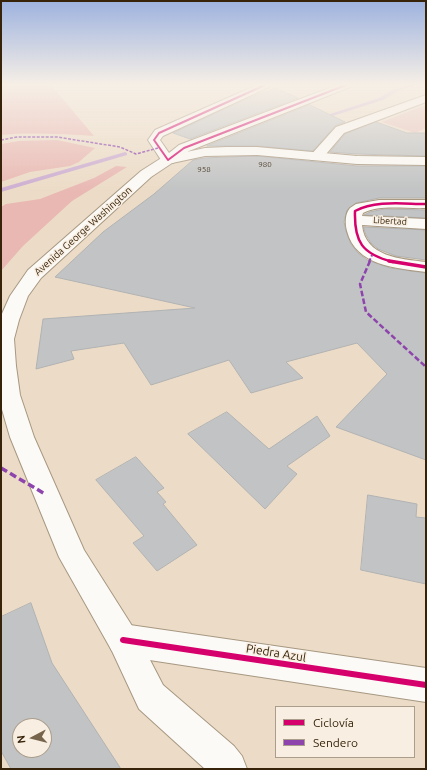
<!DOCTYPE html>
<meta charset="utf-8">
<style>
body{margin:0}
#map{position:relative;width:427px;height:770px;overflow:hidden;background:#ecdcc7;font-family:Ubuntu,sans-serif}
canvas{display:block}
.frame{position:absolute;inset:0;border:2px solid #362309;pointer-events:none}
.legend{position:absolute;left:275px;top:706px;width:140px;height:52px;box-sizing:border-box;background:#f8eee2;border:1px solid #aa9d8b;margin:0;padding:5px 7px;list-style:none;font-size:12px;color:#362309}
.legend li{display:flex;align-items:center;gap:8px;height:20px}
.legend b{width:20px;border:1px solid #aa9d8b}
.north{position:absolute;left:12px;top:718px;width:40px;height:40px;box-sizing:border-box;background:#f8eee2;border:1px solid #aa9d8b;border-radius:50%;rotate:263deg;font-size:11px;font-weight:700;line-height:16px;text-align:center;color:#362309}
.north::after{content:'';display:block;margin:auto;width:14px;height:18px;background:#76644c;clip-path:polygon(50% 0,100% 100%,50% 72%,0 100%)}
</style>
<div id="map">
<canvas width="427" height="770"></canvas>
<div class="frame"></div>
<ul class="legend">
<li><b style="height:5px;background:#d6006c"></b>Ciclovía</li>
<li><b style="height:5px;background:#8e44ad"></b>Sendero</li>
</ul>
<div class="north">N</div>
</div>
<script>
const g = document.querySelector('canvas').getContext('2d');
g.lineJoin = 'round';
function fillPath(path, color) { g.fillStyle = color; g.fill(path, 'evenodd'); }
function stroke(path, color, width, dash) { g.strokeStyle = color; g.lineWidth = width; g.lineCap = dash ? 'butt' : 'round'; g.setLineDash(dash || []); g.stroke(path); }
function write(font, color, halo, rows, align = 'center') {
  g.font = font + ' Ubuntu,sans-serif'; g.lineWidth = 3; g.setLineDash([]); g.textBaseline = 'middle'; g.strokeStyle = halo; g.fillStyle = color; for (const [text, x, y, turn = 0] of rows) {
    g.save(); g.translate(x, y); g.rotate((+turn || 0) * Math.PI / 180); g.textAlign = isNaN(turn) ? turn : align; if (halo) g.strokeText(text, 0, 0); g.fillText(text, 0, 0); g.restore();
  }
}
const green = new Path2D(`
 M423 106H426V128L415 133 382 122Z`);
const forest = new Path2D(`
 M1 85H51L94 136C63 134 32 132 1 135Z
 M57 140 95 148 79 162 70 166 30 172 1 182V144L19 141Z
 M116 166 127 167 72 201 23 246 1 271V207L6 204 40 199 94 178Z`);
const stream = new Path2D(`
 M410 85H416L398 91 383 100 320 120 315 119 379 98 394 89Z
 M125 152 127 153V155L1 192V188Z`);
const building = new Path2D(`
 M276 88 298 98 190 139 173 133 244 100Z
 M310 105 345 122 335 126 313 151 257 146H207Z
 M376 122 407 133H426V156L357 154 330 152 345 134Z
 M257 156 357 166H426V198H379L356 203 347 210 344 222 346 231 351 244 358 253 367 260 390 268 426 273V460L336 427 387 374 357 343 286 362 303 378 251 393 229 360 151 385 124 343 71 351 74 359 36 369 43 319 195 308 55 277 103 232 154 194 193 160 205 158Z
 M385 209 426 210V218L364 215 370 212Z
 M364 227 426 230V260L396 256 378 249 371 243 366 235Z
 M227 412 269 449 317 416 330 436 287 466 297 474 265 509 188 434Z
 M136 457 164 488 157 492 166 502 163 504 197 545 157 571 133 543 144 536 96 480Z
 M368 495 417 504 416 517 426 518V584L361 570Z
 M31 603 52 663 121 769H11L1 751V617ZM20 726H44V750H20Z`);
const minor = new Path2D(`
 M257 85H270L269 87 163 136 160 140 169 153 179 145 337 85H351L350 87 189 151 173 163H163L148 140 155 130Z
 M426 95V102L344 133 321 160H311L309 157 336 127Z
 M379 200H426V208C406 209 380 204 363 213L362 216 426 219V229L362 225C365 257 401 259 426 262V272C396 268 356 266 347 231 345 223 345 214 350 208L356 204Z
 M123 624 426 668V702L123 656 112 651 107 640 112 629Z`);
const major = new Path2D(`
 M226 147H257L357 156 426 157V165L357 164 257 155 205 156 172 163 151 177 41 278 28 296 19 320 14 339 16 366 20 395 34 437 84 550 134 629 163 685 234 746 242 756 247 769H205L139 709 112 651 59 557 10 437 1 406V316L10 296 28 270 141 171 163 157 205 148Z`);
const quietFar3 = new Path2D(`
 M1 140 17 137H57L120 147 136 154 158 148`);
const quietFar2 = new Path2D(`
 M369 262 372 255`);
const quietFar1 = new Path2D(`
 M370 261 360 284 366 312 426 367`);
const quiet = new Path2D(`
 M1 468 45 494`);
const cyclewayFar3 = new Path2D(`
 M265 85 159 133 154 140 168 160 184 148 346 85`);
const cyclewayFar2 = new Path2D(`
 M393 262C362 254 354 242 355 211 376 200 403 204 426 204`);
const cyclewayFar1 = new Path2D(`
 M389 261 426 267`);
const cycleway = new Path2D(`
 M123 640 426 685`);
const numberNames = [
 ["980",265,164],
 ["958",204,169]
];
const farStreetnames = [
 ["Libertad",390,221,3]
];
const streetNames = [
 ["Avenida George Washington",83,231,-42]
];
const nearStreetnames = [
 ["Piedra Azul",276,653,9]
];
fillPath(green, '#e7c4bd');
fillPath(forest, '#e9b8b3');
fillPath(stream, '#cdaed2');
fillPath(building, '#c1c3c4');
stroke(building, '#b1b2b3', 1);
stroke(minor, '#a79882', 2);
stroke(major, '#a79882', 2);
fillPath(minor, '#fcfaf7');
fillPath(major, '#fcfaf7');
stroke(quietFar3, '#8e44ad', 1.5, [3, 1.5]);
stroke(quietFar2, '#8e44ad', 2, [4, 2]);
stroke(quietFar1, '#8e44ad', 2.5, [5.5, 2.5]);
stroke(quiet, '#8e44ad', 3.5, [7, 3.5]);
stroke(cyclewayFar3, '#d6006c', 2);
stroke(cyclewayFar2, '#d6006c', 2.5);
stroke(cyclewayFar1, '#d6006c', 3.5);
stroke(cycleway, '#d6006c', 6);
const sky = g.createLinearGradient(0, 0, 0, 192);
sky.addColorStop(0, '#9db2df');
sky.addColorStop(0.44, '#f6efe6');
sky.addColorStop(1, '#f6efe600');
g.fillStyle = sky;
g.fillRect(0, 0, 427, 192);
write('8px', '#594b38', null, numberNames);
write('9px', '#362309', '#f8eee2', farStreetnames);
write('10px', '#362309', '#f8eee2', streetNames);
write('12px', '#362309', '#f8eee2', nearStreetnames);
</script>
